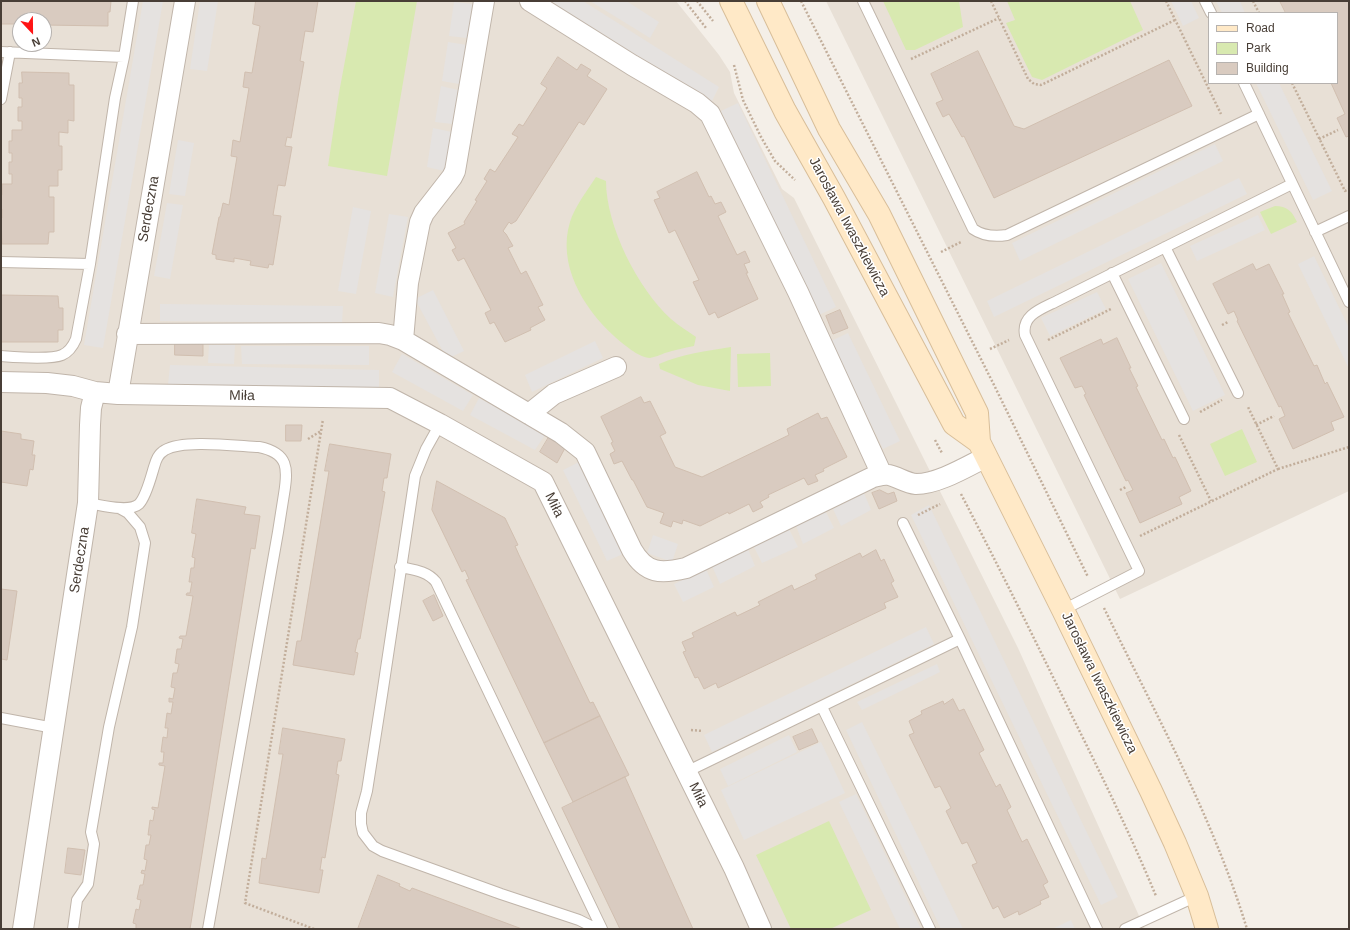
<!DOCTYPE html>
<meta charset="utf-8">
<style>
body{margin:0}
#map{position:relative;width:1350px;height:930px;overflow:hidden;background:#f4efe8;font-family:Arial,sans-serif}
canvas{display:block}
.frame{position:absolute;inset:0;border:2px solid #483e36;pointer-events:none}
.legend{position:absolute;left:1208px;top:12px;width:130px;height:72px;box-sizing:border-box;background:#fff;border:1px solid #b6b2af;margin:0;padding:5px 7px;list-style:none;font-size:12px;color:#483e36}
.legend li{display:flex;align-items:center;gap:8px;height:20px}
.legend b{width:20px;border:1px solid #b6b2af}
.north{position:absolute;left:12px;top:12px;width:40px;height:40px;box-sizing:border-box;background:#fff;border:1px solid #b6b2af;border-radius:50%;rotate:158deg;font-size:11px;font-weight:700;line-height:16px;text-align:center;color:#483e36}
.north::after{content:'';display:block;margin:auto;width:14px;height:18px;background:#ff1415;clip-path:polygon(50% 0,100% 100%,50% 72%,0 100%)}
</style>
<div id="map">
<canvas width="1350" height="930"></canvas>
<div class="frame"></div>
<ul class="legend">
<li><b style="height:5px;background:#ffe9c7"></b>Road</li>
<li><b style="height:11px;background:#d8e9b0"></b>Park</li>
<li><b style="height:11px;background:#d9cbc0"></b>Building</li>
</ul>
<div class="north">N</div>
</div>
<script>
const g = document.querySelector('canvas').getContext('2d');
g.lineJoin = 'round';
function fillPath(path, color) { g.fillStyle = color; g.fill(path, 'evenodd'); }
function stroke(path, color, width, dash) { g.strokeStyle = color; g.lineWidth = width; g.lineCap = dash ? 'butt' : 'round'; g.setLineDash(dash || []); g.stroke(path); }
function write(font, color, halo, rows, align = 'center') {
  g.font = font + ' Arial,sans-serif'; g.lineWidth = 3; g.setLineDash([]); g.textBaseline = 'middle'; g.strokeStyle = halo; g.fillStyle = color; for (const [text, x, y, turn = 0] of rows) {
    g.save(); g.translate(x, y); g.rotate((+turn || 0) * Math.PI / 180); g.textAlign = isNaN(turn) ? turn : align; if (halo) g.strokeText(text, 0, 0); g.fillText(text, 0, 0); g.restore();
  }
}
const residential = new Path2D(`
 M1 1H676L719 55 730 72 734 93 782 189 794 198 1018 648 1145 929H1ZM20 20H44V44H20Z
 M826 1H1349V491L1120 599ZM1209 13H1337V83H1209Z`);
const green = new Path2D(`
 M356 1H417L387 176 328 166 339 93Z
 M883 1H959L963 27 915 50H906Z
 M1007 1H1130L1143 30 1042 80 1032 77 1006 23 1015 20Z
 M596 177 606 181C606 226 638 289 671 319 679 326 688 331 696 337L694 346C684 348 674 350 665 353 660 355 655 357 650 358 639 358 622 343 614 336 583 308 557 264 570 222 575 206 587 191 596 177Z
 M1275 206C1287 206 1292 211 1297 222L1271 234 1260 212Z
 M731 347 730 391 698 385 660 369 659 364C682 354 706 351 731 347Z
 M770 353 771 386 738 387 737 354Z
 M1242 429 1257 462 1225 476 1210 444Z
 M829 821 871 910 830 929H791L756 855Z`);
const parking = new Path2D(`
 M143 1H163L103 348 84 345Z
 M200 1H218L207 71 190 69Z
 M549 1H583L719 87 711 103Z
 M590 1H629L628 2 659 22 650 38Z
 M1171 1H1191L1199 18 1183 26Z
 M1216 1H1240L1245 13H1222Z
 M454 2 473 4 467 38 449 36Z
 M448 42 467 45 459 84 442 81Z
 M1256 83H1279L1332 191 1313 200Z
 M441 86 458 90 452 124 435 122Z
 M738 103 836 307 819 315 721 111Z
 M433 128 452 132 444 171 427 167Z
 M178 140 194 143 185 196 169 194Z
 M1215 144 1223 161 1020 261 1012 243Z
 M1239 178 1247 194 994 317 987 301Z
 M167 203 183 205 170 279 154 276Z
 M353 207 371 211 356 294 338 291Z
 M389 214 408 217 393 297 375 293Z
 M1258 215 1265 230 1197 261 1190 246Z
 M1314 256 1349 328V369L1298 264Z
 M1161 263 1225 395 1193 411 1128 279Z
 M433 290 464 351 447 359 415 299Z
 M1097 292 1106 309 1050 336 1041 318Z
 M160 304 343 306 342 323 160 321Z
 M848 333 900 441 883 449 831 341Z
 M595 341 603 358 532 392 525 375Z
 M209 345H235L234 364 208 363Z
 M241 346H369V365L242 364Z
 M402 354 473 395 463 411 392 372Z
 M170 365 379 370V388L168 385Z
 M479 398 545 435 535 450 470 415Z
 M579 462 623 554 607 561 563 470Z
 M864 493 871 510 841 526 833 509Z
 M929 505 1118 897 1101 905 911 515Z
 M826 512 834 528 803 544 796 526Z
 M789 529 798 547 762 563 754 547Z
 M653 535 678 544 672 562 647 553Z
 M748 549 755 566 720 584 712 566Z
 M706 569 714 587 683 602 674 584Z
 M926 627 934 644 712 752 704 735Z
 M937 664 940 672 862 710 857 702Z
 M862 722 963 929H941L846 730Z
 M789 735 797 752 728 786 720 769Z
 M821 742 845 793 744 840 721 790Z
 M856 794 921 929H900L839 802Z
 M1071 920 1075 929H1052Z`);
const building = new Path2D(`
 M1 1H111L110 12H108V26L44 25V20H20V24H1Z
 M256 1H318L313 32 305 31 300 61 304 62 291 138 287 137 285 146 292 147 285 186 278 185 273 215 281 216 273 265 269 264 268 268 250 265 251 261 234 258V262L216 259V255L212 254 219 217H220L223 203 229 205 237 157 231 156 233 140 240 142 249 88 243 87 245 72 252 73 260 26 253 24Z
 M1280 1H1349V136L1346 137 1337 118 1345 114 1331 83H1337V13H1286Z
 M978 51 1014 126 1024 129 1169 60 1192 106 994 198 964 136 962 137 949 114 943 117 936 103 943 100 931 74Z
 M558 57 577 70 581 64 591 70 587 76 607 89 584 125 579 122 516 221 511 224 509 222 503 231 506 234 513 246 508 248 521 274 526 271 543 305 538 307 545 320 530 328 531 330 505 342 494 322 490 324 485 313 491 310 464 258 458 261 452 250 456 248 448 233 465 224 464 222 477 201 475 200 487 181 484 179 490 169 495 172 518 137 512 134 519 124 523 126 547 88 541 84Z
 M22 72 69 73V85H74V121L68 120V133L59 132V146H62V170H58V186H49V197H54V232H49L48 244H2L1 218H2V209H1V195H2V184H12V174H9V162H12V153H9V141H12V130H22V121H18V107H22V98H19V83H22Z
 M697 172 709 197 711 196 715 204 721 202 726 212 718 216 737 255 745 251 750 262 744 264 748 273H746L758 299 718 318 715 312 709 315 693 282 699 280 675 230 669 233 654 200 660 198 657 192Z
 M1253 264 1256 270 1269 264 1284 294H1282L1290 312 1288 313 1314 366 1317 365 1325 384 1327 382 1344 417 1331 422 1334 430 1293 449 1279 419 1285 416 1281 406 1279 407 1237 321 1238 320 1234 311 1228 314 1213 284Z
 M1 295 58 296 59 308H63V330H58V342H1Z
 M840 310 848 328 833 334 826 316Z
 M1117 338 1131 368H1129L1138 386 1136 387 1162 440 1164 439 1173 458 1175 457 1191 491 1179 497 1182 504 1140 523 1126 493 1133 490 1128 480 1126 481 1084 395 1086 394 1082 386 1075 388 1060 358 1101 339 1103 344Z
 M175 344H203V356L175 355Z
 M641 397 644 403 650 401 666 433 660 436 675 467 702 477 789 435 787 429 818 413 821 419 827 417 847 457 823 469 824 471 815 475 818 481 808 485 804 478 768 495 769 497 760 502 763 507 753 512 749 504 729 514 728 512 700 526 683 520 682 524 673 521 671 527 660 523 664 513 647 507 633 480H632L622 461 614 464 610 454 615 451 611 443 613 442 601 417Z
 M286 425H302L301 441H286Z
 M1 431 21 434V439L34 441 32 455H35L33 470 30 469 27 486 1 482Z
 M549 437 565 448 557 463 540 452Z
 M330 444 391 454 387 478H384L382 491 385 492 360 639H358L355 652 358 653 354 675 293 665 297 641H301L329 471H325Z
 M437 481 505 518 518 545 515 546 519 555 590 703 593 702 600 716 544 743 466 580 469 579 465 570 462 572 432 510Z
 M880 490 888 494 894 492 897 501 879 509 872 493Z
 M197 499 246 507 244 514 260 516 255 549 251 548 190 929H136V924L133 923 136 909 139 910 141 900 137 899 140 885H143L145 874 141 873 142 870 145 871 147 860 144 859 146 845H149L151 835H148L150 820 153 821 155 810 152 809V807L158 808 165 766 159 765V763H163L164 752H161L163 737 167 738 168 728H165L167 713 171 714 173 702H169V698L173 699 175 688 171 687 173 673H177L179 664 175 663 177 649H181L183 639 179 638 180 636H186L193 596 186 595 187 593H190L192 582H189L191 568H194L195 558 192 557 196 534 192 533Z
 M876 550 881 561 884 559 894 581 891 583 898 597 884 603 886 608 718 688 716 683 704 689 698 677 695 678 683 652 686 651 682 642 694 637 692 633 735 612 737 616 760 605 758 602 792 585 794 590 817 579 815 575 860 553 862 557Z
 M1 589 17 591 7 660 1 659Z
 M434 595 443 616 433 621 423 601Z
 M953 699 959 711 964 709 984 750 979 753 996 787 1000 784 1011 807 1007 810 1022 842 1027 839 1048 882 1043 885 1049 897 1040 901 1041 904 1019 915 1018 911 1004 918 998 906 993 909 972 865 977 863 967 842 962 844 946 811 951 808 940 786 935 788 909 735 914 733 909 721 922 714 921 711 943 701 944 704Z
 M600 716 629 775 573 802 544 743Z
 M283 728 345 739 341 761H338L336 774 339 775 325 858 322 857 320 870H323L319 893 259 883 262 858 266 859 283 754H279Z
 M812 729 818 742 799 750 793 737Z
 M625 777 693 929H620L562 808Z
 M68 848 85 850 81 875 65 873Z
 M378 875 400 884 399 886 410 891 412 888 522 929H358Z`);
const path = new Path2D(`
 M685 1 706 28
 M697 1 713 21
 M801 1 995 387 1088 577
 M991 1 1028 79 1034 84 1041 85 1175 20
 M1166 1 1221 114
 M1253 1 1259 13
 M911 59 999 18
 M734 65 743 100 761 137 775 161 795 180
 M1292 83 1345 191 1349 189
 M1319 139 1338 130
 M941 252 961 242
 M1222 325 1228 322
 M1048 340 1111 309
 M990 349 1009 340
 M1200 412 1222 400
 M1256 425 1274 416
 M1179 435 1211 501
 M308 439 321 431
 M935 440 942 453
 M1278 469 1349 447
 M1120 490 1126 487
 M961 494C1000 569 1037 644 1074 720 1103 778 1131 836 1156 896
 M918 515 940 504
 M1140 536 1278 469 1248 407
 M1104 608C1155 713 1213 817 1247 929
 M691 730 703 731
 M314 929 245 903 323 419`);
const lane = new Path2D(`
 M863 1 973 229C983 236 994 237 1007 235L1259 114
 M1205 1 1211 13
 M1 52 124 57
 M1244 83 1349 302
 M1 99 10 52
 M1315 232 1349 216
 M1165 247 1238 393
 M1 262 90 264
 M1112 273 1184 419
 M1 356C15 357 51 360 62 355 69 352 73 346 76 339L90 264 115 98 124 57 133 1
 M440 424 426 449 415 476 382 695 367 791 361 813V824L363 833 373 846 382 851 501 894 579 920 597 929
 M88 503C101 505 129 513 139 504 146 497 151 477 154 467 156 460 158 454 165 450 183 439 237 446 259 447 289 453 288 469 284 494 282 507 280 519 278 532L208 929
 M903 523 960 639 1097 929
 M400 567C414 570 427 571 436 582L602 929
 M1063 610 1139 571 1025 335C1021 314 1044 308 1059 300L1292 184
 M822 707 930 929
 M1 718 54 728
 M686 772 960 639
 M73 929 77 900 88 884 94 844 91 832 109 727 132 627 145 543 140 527 128 513 119 508
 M1125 929 1197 896`);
const street = new Path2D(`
 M484 1 455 171 452 177 424 213 420 222 408 283 403 340 561 433 585 452 632 550C646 574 661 574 686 568L873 477C878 476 884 474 889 475 898 477 906 483 916 484 938 484 966 467 986 457
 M530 1 632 65 697 103 710 114 798 292 882 475
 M127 334 379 333 390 335 403 340
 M1 382 47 383 73 386 95 392 118 394 390 398 440 424 543 482 734 868 761 929
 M118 394 185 1
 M529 414 554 394 616 367
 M23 929 88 503 90 425 91 408 95 392`);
const secondary = new Path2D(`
 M731 1 785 111 834 198 954 424 979 442
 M768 1 829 129 879 214 977 413 979 442 1063 610 1151 791 1175 843 1197 896 1207 929`);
const streetNames = [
 ["Serdeczna",149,209,-80],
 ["Jarosława Iwaszkiewicza",849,227,62],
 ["Miła",242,396,1],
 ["Miła",554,505,64],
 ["Serdeczna",80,560,-81],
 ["Jarosława Iwaszkiewicza",1099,683,64],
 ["Miła",698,795,64]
];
fillPath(residential, '#e8e0d6');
fillPath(green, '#d8e9b0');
fillPath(parking, '#e5e2e0');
fillPath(building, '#d9cbc0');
stroke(building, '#d1bfb0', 1);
stroke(lane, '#c0b5aa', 12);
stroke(street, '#c0b5aa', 22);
stroke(secondary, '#d8be99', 24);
stroke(path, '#c2ae9b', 2.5, [2, 2]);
stroke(lane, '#fff', 10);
stroke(street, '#fff', 20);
stroke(secondary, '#ffe9c7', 22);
write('14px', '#483e36', '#fff', streetNames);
</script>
